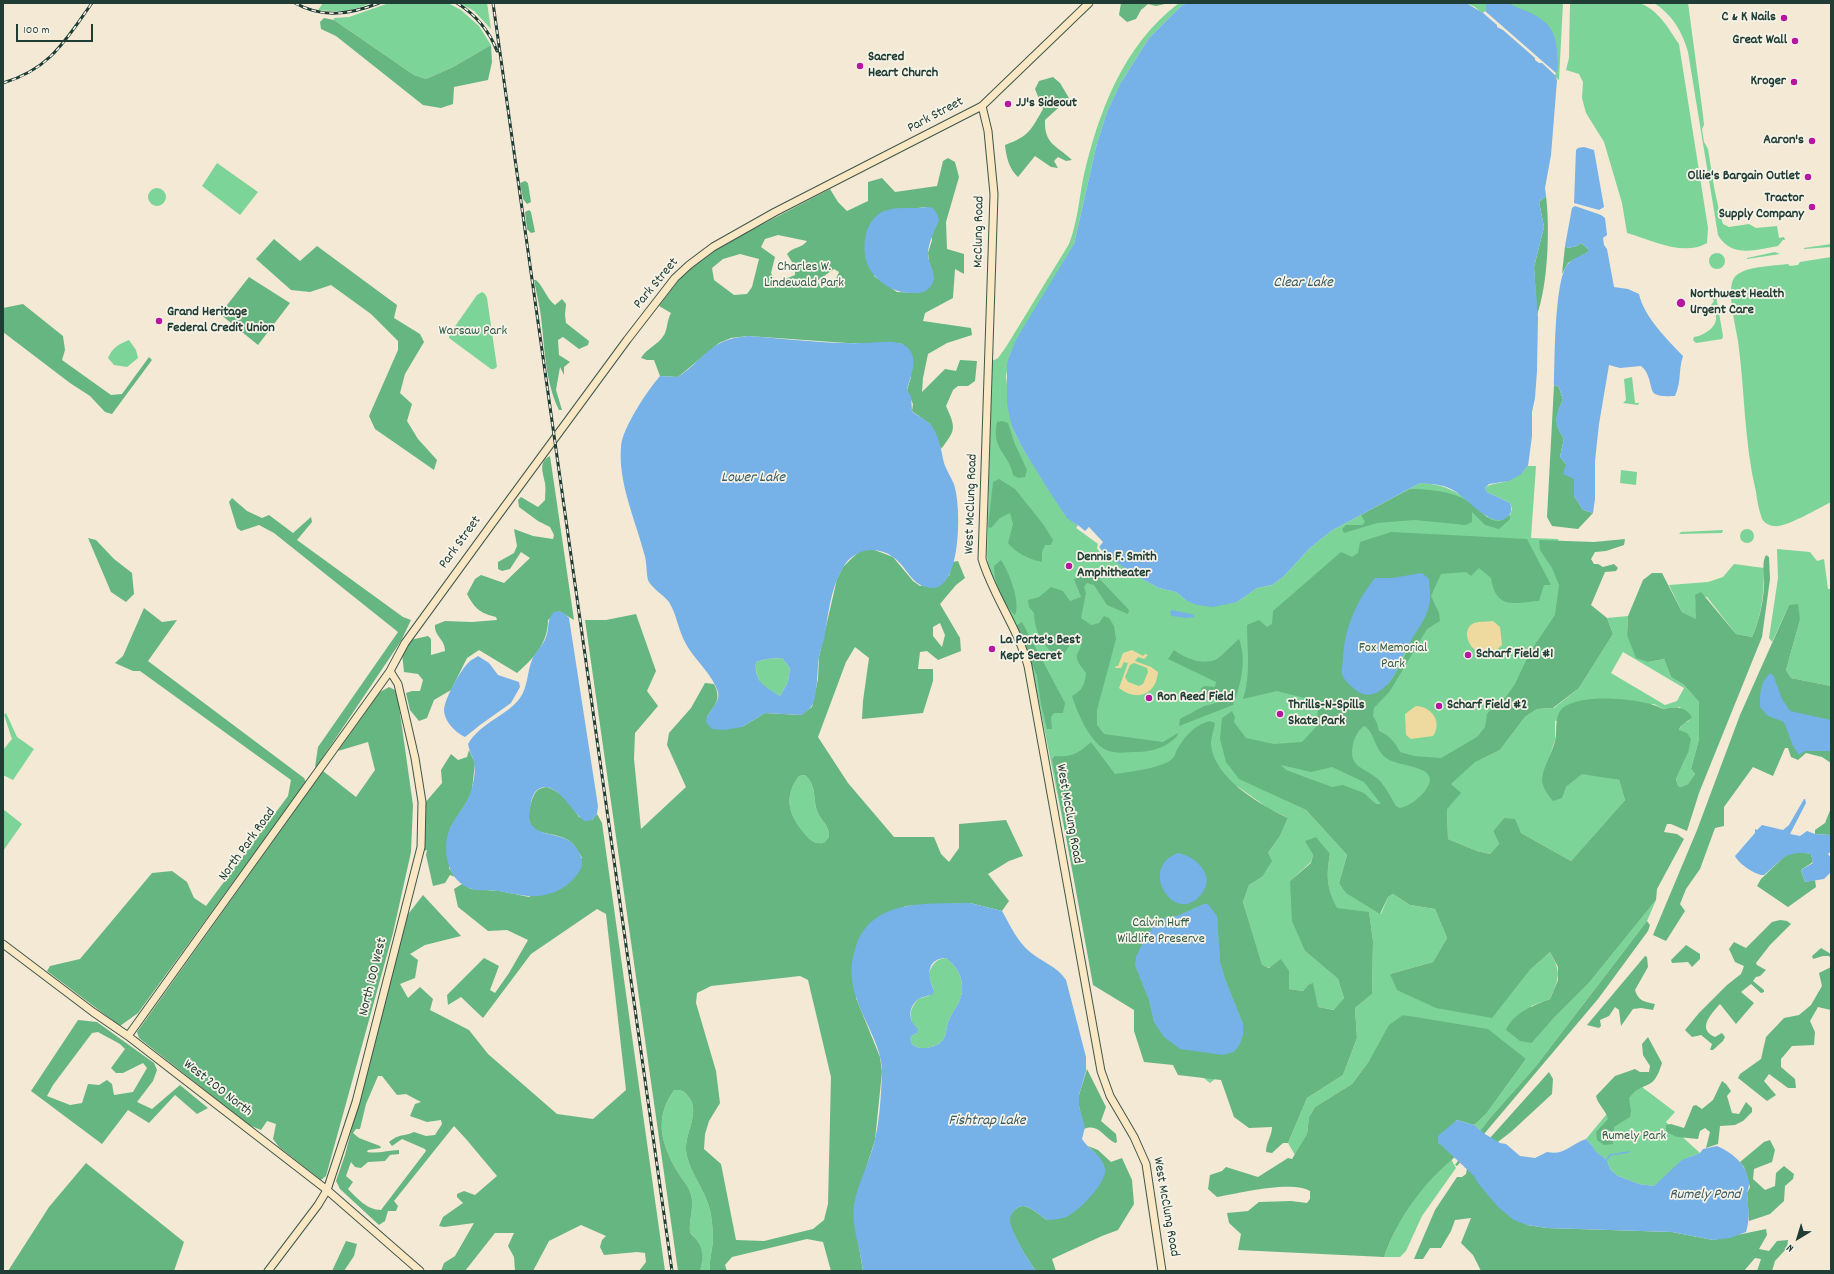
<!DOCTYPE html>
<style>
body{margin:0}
#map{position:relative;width:1834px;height:1274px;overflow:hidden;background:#f3e9d5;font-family:Dekko,sans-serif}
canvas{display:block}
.frame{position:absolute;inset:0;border:4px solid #1f3d34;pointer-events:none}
.north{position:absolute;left:1778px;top:1218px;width:40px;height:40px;-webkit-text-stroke:3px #f7f3e8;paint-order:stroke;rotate:218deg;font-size:11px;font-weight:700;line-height:16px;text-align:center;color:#1f3d34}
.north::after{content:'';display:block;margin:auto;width:14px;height:18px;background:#1f3d34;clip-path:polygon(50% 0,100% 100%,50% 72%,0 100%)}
.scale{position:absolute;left:16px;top:24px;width:77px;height:18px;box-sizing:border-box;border:2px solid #1f3d34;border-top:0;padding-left:5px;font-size:12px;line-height:14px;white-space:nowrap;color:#1f3d34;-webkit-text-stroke:3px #f7f3e8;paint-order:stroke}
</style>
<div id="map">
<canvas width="1834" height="1274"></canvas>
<div class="frame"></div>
<div class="north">N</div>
<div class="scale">100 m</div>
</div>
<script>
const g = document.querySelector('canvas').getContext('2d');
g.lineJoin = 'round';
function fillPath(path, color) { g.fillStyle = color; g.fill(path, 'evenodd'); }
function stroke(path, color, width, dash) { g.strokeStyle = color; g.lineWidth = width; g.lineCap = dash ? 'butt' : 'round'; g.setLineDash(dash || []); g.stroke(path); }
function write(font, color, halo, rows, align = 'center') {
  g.font = font + ' Dekko,sans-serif'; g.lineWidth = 3.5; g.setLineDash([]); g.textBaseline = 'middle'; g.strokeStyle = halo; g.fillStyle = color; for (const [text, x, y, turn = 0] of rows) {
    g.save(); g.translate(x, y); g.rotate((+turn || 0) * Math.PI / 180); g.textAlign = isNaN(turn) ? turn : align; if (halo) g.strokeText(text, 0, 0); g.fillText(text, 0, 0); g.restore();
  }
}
const green = new Path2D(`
 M323 3H371C351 12 339 12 318 10Z
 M389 3H448L461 10 479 26 491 45 453 67 426 79 414 75 334 20V18L349 17Z
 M460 3H487L491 29 474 11Z
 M1179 3H1187L1181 6 1149 38 1120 84 1107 112 1097 143 1074 244 1010 354 1006 376 1012 427 1023 449 1067 517 1144 580 1159 588 1176 592 1187 601 1237 602 1257 588 1272 585 1283 577 1310 548 1331 531 1420 483C1452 484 1465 498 1487 517L1510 515 1512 509 1510 503 1487 492 1485 488C1492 482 1502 484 1510 480 1517 477 1523 472 1528 466H1536L1531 538 1558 539 1570 578 1568 624 1478 760 1500 750 1525 717 1537 709 1554 708 1579 688 1613 634 1607 618 1628 616 1627 635 1648 662 1664 659 1671 677 1684 685 1699 702V739L1691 769 1695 774 1688 784 1681 787 1678 786 1676 779 1688 753 1679 730 1683 723 1689 721 1680 707 1663 709 1654 704 1555 721V740L1542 780 1566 787 1582 773 1619 780 1625 800 1571 861 1521 833 1504 818 1493 831 1499 844 1490 854 1477 851 1448 839 1447 809 1412 819 1268 792 1306 810 1347 855 1339 883 1381 914 1388 897 1393 894 1410 905 1435 909 1447 938 1433 962 1390 974 1492 1017 1530 970 1550 952C1562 974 1559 977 1550 999L1531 1006 1532 1043 1553 1019 1589 983 1656 900 1647 921 1536 1066 1490 1118 1481 1131 1474 1125 1486 1114 1526 1059 1421 1019 1403 1015 1352 1084 1315 1107 1309 1117 1307 1134 1295 1155 1288 1143 1307 1098 1343 1075 1357 1038 1355 1008 1372 994 1373 941 1369 913 1337 909C1327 888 1326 876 1330 854L1306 841 1313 855 1311 862 1290 881 1305 951 1338 979 1344 998 1335 1010 1318 1007 1308 985 1303 991 1289 989V971L1262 966 1243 902 1249 885 1262 877 1268 853 1280 836 1288 818 1268 808 1237 786 1195 778 1269 1036 1210 1083 1157 1040 1131 1000 1095 983 1032 667 990 572 987 557 992 361 998 358 1006 347 1069 244C1077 223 1079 201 1083 179 1098 113 1123 45 1179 3ZM1623 652 1684 688 1677 701 1665 705 1611 673Z
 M1466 3H1563L1559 80 1475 7Z
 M1570 3H1639C1658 9 1668 28 1679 44L1708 228 1707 243C1684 257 1651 240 1627 233L1622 203 1604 142 1586 113 1582 98 1583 82 1579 74 1566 70 1569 58Z
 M1654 3H1688L1703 115 1704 125 1702 129 1704 142 1708 149 1714 187 1720 215 1723 224 1729 227 1749 224 1756 228 1777 226 1779 238 1784 237 1785 240H1783L1778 246C1756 250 1731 258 1718 235L1688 52C1683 33 1672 14 1654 3Z
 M217 163 258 192 240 215 202 186Z
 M148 197a9 9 0 1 1 18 0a9 9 0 1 1-18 0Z
 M1831 244V247L1804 249V248Z
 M1775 252 1780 254 1747 259V258Z
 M1709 261a8 8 0 1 1 16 0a8 8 0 1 1-16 0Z
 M1831 257V502C1817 509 1792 524 1778 526 1772 527 1765 524 1762 519 1759 510 1757 501 1756 492 1744 442 1745 392 1738 341 1736 327 1726 290 1734 278 1742 266 1774 266 1788 264L1790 266 1798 265 1800 262Z
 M1711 289 1716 296 1723 336 1722 339 1696 343 1693 340 1694 337C1697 336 1700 336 1703 334 1717 327 1720 317 1711 305L1714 301 1712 298 1713 294 1710 290Z
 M482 292 485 294 487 298 497 367 494 369H491L449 338V335L477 295Z
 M129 340 136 350 138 358 127 367 114 365 108 358C113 347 119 344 129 340Z
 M1632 377 1635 403H1639L1638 405 1623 403 1626 400 1624 379Z
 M1621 470 1637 472 1636 485 1620 483Z
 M1740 536a7 7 0 1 1 14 0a7 7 0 1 1-14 0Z
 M1723 530 1722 533 1679 534 1681 532Z
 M1777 549 1810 552 1817 561 1824 559 1828 589H1831V686L1791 678 1786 670 1800 620 1789 605 1772 642 1769 638 1778 578Z
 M1734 564 1764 568C1764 593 1762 614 1752 637L1736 634 1707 597 1695 596 1697 620 1682 612 1669 585 1708 582 1723 577Z
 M782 658 790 668 788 682 780 696C763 686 755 684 756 662L766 659Z
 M6 713 17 737 34 749 13 780 3 775V750L12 739 4 715Z
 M805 775C818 787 812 800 818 813 822 822 830 826 829 837L824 843C814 844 809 840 803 833 788 814 784 796 799 776Z
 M3 809 22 824 3 851Z
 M946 958C961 969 967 987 958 1004 955 1009 951 1014 949 1020 945 1027 948 1036 941 1042 933 1050 907 1052 911 1036L917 1033C910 1018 907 1013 918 999L928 996 934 990 928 976C931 966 935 959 946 958Z
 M1638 1084 1675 1112 1666 1122 1700 1153 1692 1156 1654 1186 1639 1184 1618 1176 1610 1169 1607 1160 1594 1151 1592 1145 1586 1139 1626 1091Z
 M674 1090C680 1090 683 1090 687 1095 702 1110 685 1132 686 1150 688 1171 705 1189 710 1210 712 1220 713 1230 713 1241 712 1251 709 1261 710 1271H700L702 1263 698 1242 690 1232C689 1217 696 1204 689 1189 686 1183 681 1178 677 1171 661 1143 654 1119 674 1090Z
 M1451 1159 1456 1168 1422 1216 1406 1251 1400 1257H1384C1397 1221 1421 1184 1451 1159Z`);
const forest = new Path2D(`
 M1121 3H1169L1156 6 1148 4 1141 10 1136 19 1127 22 1119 15Z
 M324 18 334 20 414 75 426 79 453 67 491 45 492 62 488 80 454 87 453 104 441 108 423 105 336 36 321 29 320 22Z
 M1053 77 1060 83 1069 98 1045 120C1044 144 1056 145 1072 160L1066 161 1058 157 1054 161 1058 168 1051 167 1035 156 1018 177C1009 169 1006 156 1005 145 1029 136 1031 130 1043 109L1035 89 1039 81Z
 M948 158 955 162 959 177 946 222 947 249 964 254V274L955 269 953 298 925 313 923 321 971 328 972 335 947 343 928 354 923 378 922 392 945 369 956 371 960 360 977 361 975 381 968 386H958L953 390 946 406C956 428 956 430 941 449L930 424 912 411 913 404 907 390 911 377 903 344 894 343H847L748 336 731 338 719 343 678 377 660 376 654 360H647L641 358C647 348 658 345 664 335 667 331 667 320 671 313L659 306 682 276 713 250 830 189 838 202 847 211 868 201V182L882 178 895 192 937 186 943 161ZM927 207 932 240 928 253 929 262 933 273 919 293 897 292 874 276 909 209ZM778 235 807 241C801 249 794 246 787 254L795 267V275L780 281 775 280 771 273 775 257 761 247 765 239ZM740 254 759 259 752 287 747 294 734 295 714 280 712 268 723 259ZM834 269 839 272 835 281 822 288 817 281Z
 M525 181 528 183 531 202 527 204 523 199 520 183Z
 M1546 196C1550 228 1548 285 1537 315L1534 267 1544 227 1539 202Z
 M529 210 531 212 535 232 531 233 527 229 525 212Z
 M274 239 300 261 317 246 397 305 394 318 420 334 424 342 405 374 400 393 412 404 407 421 418 439 437 460 434 470 375 429 369 416 398 350V341L371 314 331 285 310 292 291 290 256 259Z
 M1581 243 1588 249V252L1568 263 1562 274 1565 246 1568 248 1577 246Z
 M249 277 290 303 258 345 220 314Z
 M534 280H536C544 287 546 298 555 305L562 299 566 304 565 315 566 323 589 341 588 345 579 349 563 337 558 340 559 355 570 362 564 367V375L560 367 556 390 562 410H559C544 379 545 344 540 310 538 300 536 290 534 280Z
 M23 304 63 336 65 350 62 360 111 395 122 394 149 357 152 360 112 414 105 412 90 396 70 383 3 332V308Z
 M1554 385 1559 387 1563 400C1556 415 1553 424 1564 438L1560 457 1566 464 1574 479V496L1583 510 1593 513 1578 529 1552 526 1547 517Z
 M1002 421 1008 423 1014 442 1027 470 1025 477 1018 478 1013 475C1009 453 991 450 997 422Z
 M550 456 574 620 559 611 548 620C548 643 534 658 517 673L479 650 467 658 451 690 434 700 427 718 419 721 410 710 406 693 412 691H420L423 680 418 674 404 672 402 653 410 640 428 636 431 639V655L445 651C445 639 434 636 435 625L445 621 472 622 497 620 496 617C480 613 475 609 467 594L475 579 481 575 504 583 530 558 521 552 510 569 502 571 498 569V562L514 553 517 546 514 529 533 536 553 539 554 535 550 527 538 521 519 507 518 500 521 497 538 507 545 500C545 494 546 488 545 483 543 472 538 462 550 456Z
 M999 479 1015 489 1043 524 1053 540 1051 545H1045L1042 552V562C1028 559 1016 553 1008 543L1013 524 1010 513 1000 518 991 528 988 527 993 482Z
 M1410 489C1428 489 1451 491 1468 501 1478 506 1484 519 1496 521 1501 522 1506 518 1510 515V519L1499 529 1485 525 1472 512V522L1466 525 1414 520 1377 523 1344 533 1342 529 1346 525H1362L1365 522 1361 515Z
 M232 498 247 511 262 518 269 515 293 533 311 517 312 522 297 540 403 617 411 620 401 641 317 766 315 767 318 747 398 632 274 533 259 525 241 531 237 528 229 502Z
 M1391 532 1527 539 1551 585H1544L1539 601C1514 603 1496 610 1491 578L1479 568 1471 576 1466 572 1441 574 1431 596 1439 613 1440 621 1427 629 1390 691 1374 708 1373 716 1377 723 1379 731C1389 735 1395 742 1400 752L1414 756 1441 758 1460 747 1477 737 1485 727 1487 714 1496 703 1506 697 1515 684 1530 652 1555 615 1559 585 1552 568 1540 550 1539 540 1594 542 1625 539 1624 545 1606 551 1595 552 1591 559 1594 564H1598L1603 567 1614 564 1618 568 1616 571 1605 572 1591 605 1607 618 1613 634 1579 688 1553 708 1537 709 1525 717 1500 750 1475 762 1451 784 1461 793 1447 809 1448 839 1477 851 1490 854 1499 844 1493 831 1504 818 1515 819 1521 833 1571 861 1625 800 1619 780 1582 774 1566 787 1562 798 1553 801C1548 795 1542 787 1542 779 1543 768 1552 753 1555 741 1558 730 1553 716 1564 707 1583 693 1644 698 1663 709 1675 707 1684 705 1692 717 1688 722 1681 723 1679 730L1687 733 1691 739 1688 753 1676 779 1678 786 1681 787 1688 784 1695 774 1691 769 1699 739V702L1684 685 1671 677 1664 659 1648 662 1636 658 1627 635 1628 616 1643 580 1652 573H1662L1682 612 1696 619 1695 595 1701 592 1736 634 1752 637C1759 621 1763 604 1764 586 1765 576 1761 563 1766 555L1769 557 1770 579 1762 637 1699 793 1687 831 1671 824H1667L1664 832 1677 834 1684 839 1657 889 1656 900 1589 983 1553 1019 1532 1043 1520 1041 1506 1030C1513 1013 1534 1005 1550 999L1558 980V967L1550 952 1530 970 1492 1018 1436 1008 1397 990 1390 974 1433 962 1447 938 1435 909 1410 905 1393 894 1388 897 1380 914 1346 893 1339 883 1347 855 1306 810 1239 779 1226 762 1220 739 1222 718 1232 711 1235 717 1234 722 1246 738 1274 744 1302 742 1316 727 1318 709 1308 699 1277 691 1243 699C1251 675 1247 650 1247 625L1259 620 1267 627 1272 624 1273 611 1341 552 1352 557 1358 553 1360 542ZM1416 621C1413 641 1400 669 1387 686ZM1364 726C1374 730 1374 749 1386 758 1400 768 1445 765 1425 791 1418 799 1410 806 1400 808L1396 806C1391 798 1386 787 1379 780 1364 766 1348 769 1353 744 1355 737 1358 730 1364 726ZM1281 765 1311 772 1332 767 1364 782 1381 804H1376L1364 793 1343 785 1332 787 1286 770Z
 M88 538 96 540 114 559 132 573 134 594 126 602 111 592Z
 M872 549 893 557 913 581 920 586 949 576 953 562 958 561 965 578 956 585 940 604 960 638 961 651 938 660 927 651 920 652 918 669H933V681L923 713 862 719 863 701 869 658 855 647 846 662 818 737 848 783 894 837H934L941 854 949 862 959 848V824L1006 820 1023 856 1009 861 988 874 1009 901 1002 911 970 903 905 906 856 998 880 1057 882 1072 875 1140 854 1206V1218L863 1271H831L823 1242 807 1239 732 1257 725 1265 727 1271H710C709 1261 712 1251 713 1241 713 1230 712 1220 710 1210 705 1189 688 1171 686 1150 685 1132 702 1110 687 1095 683 1090 680 1090 674 1090 654 1119 661 1143 677 1171 681 1178 686 1183 689 1189 696 1204 689 1217 690 1232 692 1236 696 1238 698 1242 704 1251 703 1262 700 1271H678L585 620H606L636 614 656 671 647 691 658 706 635 733 634 759 641 829 686 787 667 745 669 733 691 708 705 683 714 684C722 700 715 704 707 717L742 727 765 713 801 715 812 707 818 679 819 657 837 579 843 567 852 558 860 551ZM940 623 945 635 942 647 933 636V627ZM805 775C818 787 812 800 818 813 822 822 830 826 829 837L824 843C814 844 809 840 803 832 788 814 784 796 799 776ZM800 976 808 980 831 1077 828 1204 824 1220 813 1229 764 1241 736 1240 721 1164 704 1149 705 1134 709 1121 720 1103 716 1071 696 1003 697 993 711 986Z
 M1001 560C1009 572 1021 602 1015 615 1003 604 994 583 994 566Z
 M1094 573 1129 610 1128 614 1107 605 1094 585 1087 583 1084 587 1086 593 1081 618 1091 625 1099 623 1104 616 1109 618 1114 626 1116 639 1097 710V725L1104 734 1163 742 1178 733V735C1168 747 1152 752 1137 752 1129 752 1117 754 1109 751 1091 746 1077 712 1072 696 1082 691 1085 684 1086 673 1068 650 1082 658 1081 639L1071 643 1064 654 1054 655C1042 643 1034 630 1034 613L1029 607 1028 600 1039 597 1051 587 1063 591 1070 601 1081 597 1074 579Z
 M1798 604 1800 620 1786 670 1791 678 1831 686V763L1822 757 1806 753 1798 760 1791 757 1788 748H1785L1773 776 1753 767 1724 807V826L1715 828 1700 869 1686 889 1680 904 1685 911 1666 941 1653 935 1697 830 1740 715 1789 605Z
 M144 608 162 622 177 620 148 661 304 778 306 782 138 1013 120 1026 47 971 50 966 80 959 152 873 172 871 187 882 194 898 206 906 288 796 291 780 140 671H133L115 663 123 656Z
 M1022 622 1065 703 1063 713H1054L1051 717 1052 729H1047L1041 704 1037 676 1018 630 1017 625Z
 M1239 639C1247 660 1241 684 1233 705L1179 726 1180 719 1204 706 1220 702 1218 696 1201 693V688L1205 686 1215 687 1216 682 1168 659 1174 650C1185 658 1201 665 1215 660 1221 657 1233 644 1239 639Z
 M389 687 395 690 398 699 413 805 411 852 393 933 326 1176 321 1180 279 1147 273 1139 276 1124 267 1121 261 1130 249 1125 139 1038 137 1032 323 771 356 797 375 770 368 742 338 751 380 692Z
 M1210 721 1215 723C1214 729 1211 738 1211 744 1213 778 1261 805 1288 818L1280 836 1268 853 1272 861 1262 877 1249 885 1243 902 1262 965 1269 968 1281 959 1289 971V989L1303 991 1308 985 1313 983 1318 1007 1334 1010 1344 998 1338 979 1305 951 1292 921 1290 881 1311 863 1313 855 1305 841 1316 837 1330 854C1326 876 1327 888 1337 908L1369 912 1373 941 1372 994 1355 1008 1357 1038 1343 1075 1307 1098 1288 1143H1283L1272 1153 1266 1152C1266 1142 1272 1136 1272 1127L1249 1128 1234 1117 1221 1080 1178 1075 1173 1065 1144 1062 1134 1031V1010L1093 985 1052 759 1055 756C1073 757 1077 754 1091 742L1115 774C1128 772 1163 768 1172 759 1176 756 1175 752 1178 748 1186 735 1195 725 1210 721ZM1204 904 1217 916 1220 962 1225 979 1243 1024 1189 1049H1180L1154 1022 1149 1000 1135 965 1165 918 1177 916Z
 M469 750 475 763 472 790 468 800 450 828 449 868 455 877 450 875 445 883 433 886 426 855 427 850 423 851 424 804 442 783 441 770 451 754 458 760 467 757Z
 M547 787C562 792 571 805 579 817L592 820 597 814 602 823 665 1271H639L646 1262 645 1253 637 1252 604 1255 600 1247 602 1240 606 1236 581 1225 549 1241 533 1271H515L514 1257 508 1246 514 1233H495L465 1271H441L444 1263 455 1256 474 1223 444 1227 439 1226 443 1217 463 1203 457 1197V1194L464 1191 475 1195 497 1176 466 1139 454 1126 394 1201 398 1206 396 1211H388L385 1221 379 1225 340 1189 336 1181 345 1155 406 917 423 895 461 936 425 945 410 954 418 960 415 978 400 984 408 998 420 987 433 999 430 1010 469 1030 488 1054 557 1114 593 1119 626 1090 606 914 597 909 531 954 483 1018 461 997 448 1005 447 995 484 958 499 966 490 990 495 993 509 973 528 940 507 930 488 931 458 907 454 889 462 884 471 889 500 891 529 897 582 858C579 853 576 847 572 843 555 827 518 843 532 800 535 791 538 788 547 787ZM378 1076H382L397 1095 406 1094 421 1102 415 1104 410 1116 427 1122 441 1120 442 1124 435 1135 426 1136 414 1132C403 1137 400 1133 389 1142L392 1146 402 1139 425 1149 426 1151 381 1210C367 1210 357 1198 348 1189L353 1182 346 1176 351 1162 355 1167 361 1168 368 1162 385 1161 390 1155 399 1154V1150C388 1150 379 1154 367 1152L368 1150 381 1148 380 1146 359 1138 353 1133 356 1129H360L366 1104Z
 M1831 808V835L1815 834V830L1825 823Z
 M1801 852 1811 854 1813 862 1801 870 1805 882 1815 880 1816 887 1788 907 1757 886 1761 879 1787 854Z
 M1780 920 1787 921 1791 924 1770 945 1756 963 1757 965 1766 970 1760 976 1756 977 1753 981 1764 990V992L1761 993 1751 984 1741 992 1754 1003 1736 1024 1720 1004C1710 1015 1697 1029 1715 1037L1722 1033 1725 1037 1723 1041 1713 1050H1710L1712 1044 1701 1035 1692 1037 1685 1030 1699 1013 1727 985 1741 974 1744 966 1735 962 1729 949 1734 942 1746 948 1772 922Z
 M1647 921 1650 925 1648 931 1598 999 1457 1166 1455 1165 1490 1118 1536 1066Z
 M1686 945 1700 954V959L1692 967 1688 962 1672 963 1671 960Z
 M1821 948 1831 954V959L1829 956H1823L1813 959 1812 956Z
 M1645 956 1647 957 1648 967 1635 990C1638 1001 1645 1002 1655 1004L1653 1010 1641 1008 1633 1009 1621 1026 1619 1010 1615 1007 1609 1016 1600 1020 1601 1026 1599 1028 1587 1025Z
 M1831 967V1010L1818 1007 1810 1021 1815 1032 1814 1045 1792 1046 1781 1059V1067L1795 1079 1796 1088H1788L1769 1074 1764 1081 1776 1095 1767 1101 1738 1078 1740 1074 1761 1059 1766 1037 1784 1018 1799 1015 1811 1005 1822 986 1819 973Z
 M1403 1015 1488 1029 1526 1059 1486 1114 1474 1125 1457 1120 1438 1142 1455 1157C1423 1183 1398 1218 1384 1257L1238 1250 1241 1234 1229 1223 1227 1213 1248 1211 1259 1202 1291 1201 1307 1203 1310 1199V1191C1292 1180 1239 1193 1217 1197L1208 1189 1210 1175 1222 1171 1226 1167 1258 1177 1288 1158 1292 1159 1307 1134 1309 1117 1315 1107 1352 1084 1369 1061 1389 1025Z
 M78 1020 97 1022 154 1063 157 1070 153 1081 137 1102 152 1109 180 1085 208 1108 197 1114 175 1095 149 1123 128 1110 102 1144 31 1091ZM98 1032 120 1044 125 1049 111 1068 116 1073H123L143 1063 147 1068 133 1092 114 1095 112 1084 107 1080 99 1085 88 1084 82 1103 70 1105 47 1096 53 1085 92 1033Z
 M1648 1037 1662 1063C1660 1069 1657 1079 1651 1083 1640 1089 1638 1087 1629 1098L1631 1111 1630 1117 1614 1127 1613 1144 1604 1145 1597 1140 1596 1132 1608 1119C1606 1110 1598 1105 1596 1096L1615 1076 1635 1069 1640 1072H1649L1650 1066 1643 1055 1642 1044Z
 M1087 1069 1106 1107 1101 1121 1116 1134 1117 1142 1115 1143C1104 1138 1099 1123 1084 1129L1079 1106V1095Z
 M1549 1072 1553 1079 1552 1094 1512 1131 1494 1145 1527 1225 1547 1228 1672 1232 1713 1240 1766 1229 1767 1235 1759 1249 1769 1251 1777 1241 1788 1240 1787 1248 1775 1261 1772 1271H1757L1761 1259 1755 1258 1744 1271H1481L1473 1255 1461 1243 1471 1218 1455 1220 1451 1231 1441 1248H1430L1423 1259H1414L1435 1210 1457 1177H1462L1466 1174 1467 1168 1464 1167Z
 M1722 1081 1726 1084 1731 1091 1727 1096 1732 1113 1739 1114 1746 1102 1752 1108V1112L1743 1121 1735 1125 1720 1126 1718 1144 1706 1148 1710 1132 1705 1128 1700 1131 1698 1139 1677 1137 1666 1132V1125L1671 1124 1684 1128 1693 1106 1696 1105 1702 1109 1713 1100Z
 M1770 1140 1775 1150 1772 1162 1754 1169 1753 1179 1765 1190 1775 1186 1776 1173 1784 1166 1794 1174 1793 1179 1785 1186 1784 1201 1770 1214 1749 1221 1747 1193 1750 1187 1744 1167 1740 1162 1764 1142Z
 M1088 1146 1098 1150 1111 1162 1122 1158 1132 1180 1134 1204 1118 1230 1102 1236 1052 1259 1056 1271H1036C1029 1262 1011 1232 1009 1221 1009 1215 1016 1206 1023 1206 1030 1206 1041 1216 1047 1220L1096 1154Z
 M86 1163 184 1242 174 1271H8L49 1207Z
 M346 1241 357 1244 354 1256 344 1271H332Z`);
const sand = new Path2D(`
 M1493 621 1500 627 1502 645 1490 655C1470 656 1459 630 1474 623 1479 621 1488 622 1493 621Z
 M1132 650 1143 656 1145 654 1148 655 1144 659 1138 657 1135 661 1151 667 1158 672C1156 695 1137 702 1119 688L1128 663 1124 662 1121 668H1115L1116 666H1118L1123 653ZM1134 663 1147 668 1148 672 1143 684 1139 686 1128 682 1125 677 1130 665Z
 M1416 706C1431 706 1443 722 1433 736L1411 739 1406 735 1405 714Z`);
const water = new Path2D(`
 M1187 3H1466L1483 13 1486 10V3C1493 3 1501 2 1508 3 1511 4 1514 6 1516 7 1540 16 1557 24 1557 54 1558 61 1559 70 1555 75L1557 80 1551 155 1545 188 1546 196 1539 202 1544 227 1534 267 1538 318 1537 371 1535 398 1532 412V436L1528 466 1520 475 1509 481 1489 484 1485 488 1487 492 1510 503C1512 509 1512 513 1507 517 1492 531 1465 495 1451 489 1441 484 1431 484 1420 483L1331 531 1310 548 1283 577 1272 585 1257 588 1237 602 1213 607 1197 605 1187 601 1176 592 1159 588 1144 580 1105 555 1098 544 1076 528 1077 525 1067 518 1051 494 1023 449 1012 427 1007 404V364L1010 354 1017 338 1074 244 1097 143 1107 112 1120 84 1149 38 1181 6Z
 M1584 147 1594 150 1604 207 1599 210 1574 203 1576 150 1578 148Z
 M1575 206 1601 215 1605 218 1607 235 1603 238 1604 245 1607 249 1614 287 1628 289 1639 294C1644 317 1667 339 1683 356 1678 371 1682 380 1675 396 1670 396 1660 397 1655 394 1649 390 1652 375 1641 366L1620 368 1609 365 1599 424 1595 461V499L1593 513 1583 510 1574 496V479L1563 474 1566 464 1560 457 1564 438C1552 423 1556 415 1563 400L1559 387 1554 385C1555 363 1554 275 1569 263 1574 258 1582 255 1588 252V249L1581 243 1577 246 1568 248 1565 246 1572 208Z
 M927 207C935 207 937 213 939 220 935 230 928 243 928 254 928 266 939 276 931 286 926 293 920 293 912 293 898 293 885 287 875 276 859 260 861 223 882 212 896 205 912 210 927 207Z
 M748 336C787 339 826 344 865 343 877 343 900 338 909 349 919 362 910 376 907 390L911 396 912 411C917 416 924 418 929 423 939 433 941 450 944 463 946 469 950 476 953 482 962 501 962 590 932 588 911 587 908 567 893 557 875 544 852 550 842 569 830 591 828 616 824 640 822 645 820 651 819 657 817 668 818 699 811 707 809 710 804 713 801 715L765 713 742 727 724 730 712 729 706 722C707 711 721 703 718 692 713 675 694 659 686 644 678 630 677 615 669 602 663 594 652 589 648 580 646 572 647 561 644 553 635 519 618 482 621 447 622 428 648 390 660 376L678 377C707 357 708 340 748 336ZM782 658 790 668 788 682 780 696C764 686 754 682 756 662L766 659Z
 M1422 573 1429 579C1429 586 1431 594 1430 600 1428 619 1414 633 1406 649 1398 666 1394 684 1376 693 1369 696 1361 695 1356 690 1351 686 1344 681 1342 674 1341 670 1343 663 1343 659 1344 630 1356 601 1375 578H1392Z
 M1171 610 1192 614 1195 617 1186 618 1172 616 1170 613Z
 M559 611 564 613 569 618 598 806 597 814 592 820C592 820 587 821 586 821 575 819 556 775 537 790 532 794 531 803 530 809 523 838 557 831 571 842 577 847 585 860 581 868 572 887 549 898 528 896 515 895 503 891 490 890 484 890 477 891 472 889 447 882 441 849 450 828 457 814 468 804 472 788 474 780 476 769 474 761 472 756 469 750 468 744 480 723 508 715 520 698 528 687 527 672 532 660 535 652 543 646 546 637 550 627 546 620 554 612Z
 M478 656 489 663 498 675 519 682 520 687 511 703 480 725 465 737C455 732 445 722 444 711 444 699 461 669 470 661 472 659 476 658 478 656Z
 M1771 673 1774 677 1782 699 1790 711 1831 720V751H1805L1799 755 1793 746 1784 722 1768 716 1760 707C1760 694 1760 681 1771 673Z
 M1804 799H1805L1806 803 1790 834 1800 836 1807 831 1815 834 1831 835V851L1828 854 1831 858V872L1824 879 1805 882 1801 870 1813 863 1811 854C1784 850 1783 860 1764 875 1756 876 1738 863 1735 856L1755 833V829L1757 830 1762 825 1783 830 1789 825Z
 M1178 853C1195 856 1215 874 1203 892 1177 930 1136 868 1178 853Z
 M970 903 1002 911C1010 925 1017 941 1030 952 1042 962 1058 967 1066 980L1086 1057V1071L1079 1095V1106L1085 1127 1082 1139C1088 1149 1102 1155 1105 1168 1109 1181 1077 1213 1066 1217 1060 1219 1053 1220 1047 1220 1041 1216 1030 1206 1023 1206 1016 1206 1009 1215 1010 1221 1011 1232 1029 1262 1036 1271H863C861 1250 851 1226 854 1205 858 1182 870 1162 875 1139 880 1119 881 1094 882 1073 883 1048 863 1020 856 997 850 980 850 963 856 946 872 898 928 904 970 903ZM946 958C961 969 967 987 958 1004 955 1009 951 1014 949 1020 945 1027 948 1036 941 1042 933 1050 907 1052 911 1036L917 1033 918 1029C909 1021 907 1010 917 1000 921 997 928 996 933 994L934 990C927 976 926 959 946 958Z
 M1204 904H1208L1217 916 1220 962 1225 979 1243 1024V1035L1240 1044 1234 1052 1223 1055 1180 1049 1164 1037 1154 1022 1149 1000 1135 965 1136 957 1145 938 1155 924 1165 918 1177 916Z
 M1457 1120 1474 1125 1485 1134 1500 1143 1506 1144 1520 1156 1535 1158 1547 1152C1564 1156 1571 1144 1586 1139L1592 1145 1595 1151 1607 1160 1610 1169 1618 1176 1639 1184 1654 1186 1682 1160 1700 1153 1703 1149 1717 1146C1731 1152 1746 1163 1749 1181 1750 1186 1747 1190 1747 1196 1749 1209 1750 1219 1746 1232L1730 1238 1713 1240 1672 1232 1547 1228 1527 1225 1514 1220 1498 1207 1478 1183 1474 1176 1438 1142V1136Z`);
const pier = new Path2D(`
 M1485 11 1556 73 1555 75 1542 63H1539L1535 60V58L1503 30 1497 27V25L1483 13Z
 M1078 525 1085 531 1089 527 1103 542 1099 547 1103 552 1101 554 1097 548 1098 544 1076 528Z`);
const stream = new Path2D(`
 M1607 1160 1610 1155 1629 1152`);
const secondary = new Path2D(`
 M982 106 988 131 994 194 982 559C993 596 1018 628 1028 666L1101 1071 1110 1096 1134 1137 1146 1164 1162 1271
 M3 944 93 1012 128 1036 327 1190 420 1271
 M128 1036 390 671 405 643 491 525 627 340 675 278 689 265 713 247 775 212 982 106 1089 3
 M268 1271 318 1205 327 1190 356 1102 421 847 422 802 415 758 398 684 390 671`);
const rail = new Path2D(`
 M295 3C323 19 351 14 379 3
 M457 3C476 15 489 30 497 51
 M493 3 672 1271
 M3 83C50 69 65 41 92 3`);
const markers = [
 [1784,18,4,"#b5179e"],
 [1795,41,4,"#b5179e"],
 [860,66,4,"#b5179e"],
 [1794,82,4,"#b5179e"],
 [1008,104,4,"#b5179e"],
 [1812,141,4,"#b5179e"],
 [1808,177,4,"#b5179e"],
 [1812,207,4,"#b5179e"],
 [1681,303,5,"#b5179e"],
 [159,321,4,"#b5179e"],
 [1069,566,4,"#b5179e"],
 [992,649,4,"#b5179e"],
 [1468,655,4,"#b5179e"],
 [1149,698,4,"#b5179e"],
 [1439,706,4,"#b5179e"],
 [1280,714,4,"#b5179e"]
];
const poiNames = [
 ["C & K Nails",1776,18,"right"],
 ["Great Wall",1787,41,"right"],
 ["Sacred",868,58],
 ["Heart Church",868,74],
 ["Kroger",1786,82,"right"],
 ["JJ's Sideout",1016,104],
 ["Aaron's",1804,141,"right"],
 ["Ollie's Bargain Outlet",1800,177,"right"],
 ["Tractor",1804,199,"right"],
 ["Supply Company",1804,215,"right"],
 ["Northwest Health",1690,295],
 ["Urgent Care",1690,311],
 ["Grand Heritage",167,313],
 ["Federal Credit Union",167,329],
 ["Dennis F. Smith",1077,558],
 ["Amphitheater",1077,574],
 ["La Porte's Best",1000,641],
 ["Kept Secret",1000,657],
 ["Scharf Field #1",1476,655],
 ["Ron Reed Field",1157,698],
 ["Thrills-N-Spills",1288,706],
 ["Skate Park",1288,722],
 ["Scharf Field #2",1447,706]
];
const streetNames = [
 ["Park Street",936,116,-28],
 ["McClung Road",980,232,-89],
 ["Park Street",657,284,-50],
 ["West McClung Road",972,504,-88],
 ["Park Street",461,543,-54],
 ["West McClung Road",1068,814,80],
 ["North Park Road",248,845,-54],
 ["North 100 West",374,977,-76],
 ["West 200 North",217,1089,38],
 ["West McClung Road",1165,1207,80]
];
const parkNames = [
 ["Charles W.",804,268],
 ["Lindewald Park",804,284],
 ["Warsaw Park",473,332],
 ["Fox Memorial",1393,649],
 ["Park",1393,665],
 ["Calvin Huff",1161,924],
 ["Wildlife Preserve",1161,940],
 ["Rumely Park",1634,1137]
];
const waterNames = [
 ["Clear Lake",1303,284],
 ["Lower Lake",753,479],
 ["Fishtrap Lake",987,1122],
 ["Rumely Pond",1705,1196]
];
fillPath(green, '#7dd499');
fillPath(forest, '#66b681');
fillPath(sand, '#eeda9e');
fillPath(water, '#76b1e7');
fillPath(pier, '#f3e9d5');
stroke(stream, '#76b1e7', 1.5);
stroke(secondary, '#3f574c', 9);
stroke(secondary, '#fae7c3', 7);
stroke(rail, '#1f3d34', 3);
stroke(rail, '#f7f3e8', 1.5, [4.5]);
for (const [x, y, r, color] of markers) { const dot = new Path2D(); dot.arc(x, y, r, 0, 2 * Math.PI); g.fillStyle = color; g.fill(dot); stroke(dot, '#f7f3e8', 1.5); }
write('bold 14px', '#1f3d34', '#f7f3e8', poiNames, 'left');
write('14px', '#1f3d34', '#f7f3e8', streetNames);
write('14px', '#325b48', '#f7f3e8', parkNames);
write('italic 15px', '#355a61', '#f7f3e8', waterNames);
</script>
